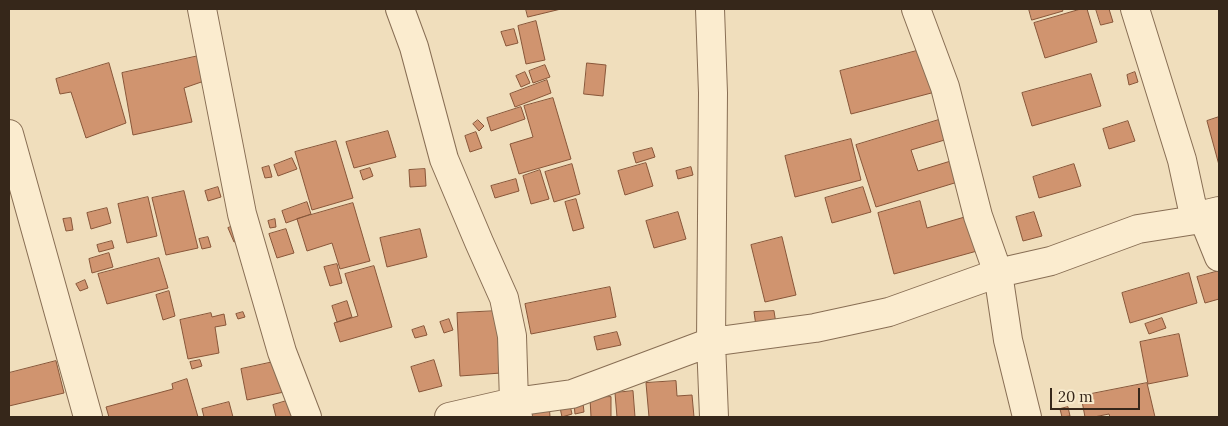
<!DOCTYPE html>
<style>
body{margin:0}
#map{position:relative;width:1228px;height:426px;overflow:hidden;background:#f0debc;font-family:Lora,serif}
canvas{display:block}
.frame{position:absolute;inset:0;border:10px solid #36271a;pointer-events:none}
.scale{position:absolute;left:1050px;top:388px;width:90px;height:22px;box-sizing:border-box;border:2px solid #36271a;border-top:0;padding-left:6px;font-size:15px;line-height:18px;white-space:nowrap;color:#36271a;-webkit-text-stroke:4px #f7e9cb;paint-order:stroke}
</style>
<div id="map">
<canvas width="1228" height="426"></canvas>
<div class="frame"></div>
<div class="scale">20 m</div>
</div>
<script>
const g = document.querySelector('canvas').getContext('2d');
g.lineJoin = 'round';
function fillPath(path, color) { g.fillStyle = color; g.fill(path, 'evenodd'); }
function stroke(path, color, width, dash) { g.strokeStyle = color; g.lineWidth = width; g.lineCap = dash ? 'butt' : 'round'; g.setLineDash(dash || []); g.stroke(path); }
const building = new Path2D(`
 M526 9H561L528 17Z
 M1029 9H1062L1063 11 1032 20Z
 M1081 9H1087L1097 42 1045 58 1034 23Z
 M1096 9H1109L1113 22 1101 25Z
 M536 21 545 60 526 64 518 26Z
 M514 29 518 43 506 46 501 32Z
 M928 48 939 91 851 114 840 71Z
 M203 55 210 79 184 88 192 122 133 135 122 73Z
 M109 63 126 123 86 138 71 92 60 94 56 79Z
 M587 63 606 65 603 96 584 94Z
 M545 65 550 77 533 83 529 71Z
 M525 72 530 83 521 87 516 76Z
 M1135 72 1138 82 1129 85 1127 75Z
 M1091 74 1101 106 1032 126 1022 93Z
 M547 80 551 93 515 107 510 94Z
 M553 98 571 159 519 174 510 144 533 137 524 106Z
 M521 107 525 119 491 131 487 118Z
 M1219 117V165L1207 121Z
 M942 119 948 139 911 150 918 171 954 160 961 181 876 207 856 145Z
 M478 120 484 126 479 131 473 124Z
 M1128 121 1135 141 1109 149 1103 129Z
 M388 131 396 157 354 168 346 142Z
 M476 132 482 148 470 152 465 136Z
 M851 139 861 180 795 197 785 156Z
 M336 141 353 198 312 210 295 152Z
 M652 148 655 157 636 163 633 153Z
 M292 158 297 169 278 176 274 165Z
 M646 163 653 186 625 195 618 171Z
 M572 164 580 194 554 202 545 172Z
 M1074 164 1081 186 1039 198 1033 177Z
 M269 166 272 177 265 178 262 168Z
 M691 167 693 175 678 179 676 171Z
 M370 168 373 176 363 180 360 171Z
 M425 169 426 186 410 187 409 170Z
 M540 170 549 199 531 204 523 176Z
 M516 179 519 191 495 198 491 186Z
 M218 187 221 197 208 201 205 191Z
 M863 187 871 212 832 223 825 198Z
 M184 191 198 248 166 255 152 198Z
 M148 197 157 236 127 243 118 204Z
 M576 199 584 228 573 231 565 202Z
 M920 201 927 228 968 216 977 251 894 274 878 213Z
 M307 202 311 214 286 223 282 211Z
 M353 203 370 261 340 269 332 243 307 251 297 219Z
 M107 208 111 223 91 229 87 213Z
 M678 212 686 239 654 248 646 221Z
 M1034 212 1042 236 1023 241 1016 217Z
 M71 218 73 230 66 231 63 219Z
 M275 219 276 227 270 228 268 221Z
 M241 223 246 238 234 242 228 228Z
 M286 229 294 253 277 258 269 234Z
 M420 229 427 257 387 267 380 238Z
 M208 237 211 247 202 249 199 239Z
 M782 237 796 295 765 302 751 245Z
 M112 241 114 248 99 252 97 245Z
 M109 253 113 267 92 273 89 259Z
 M159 258 168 288 107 304 98 274Z
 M337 264 342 283 330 286 324 267Z
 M374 266 392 327 340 342 334 323 358 316 345 274Z
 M1219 271V299L1205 303 1197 277Z
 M1189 273 1197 303 1130 323 1122 293Z
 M85 280 88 288 80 291 76 284Z
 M610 287 616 317 531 334 525 304Z
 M169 291 175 316 163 320 156 295Z
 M347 301 352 317 337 322 332 306Z
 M498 311 501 373 460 376 457 313Z
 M774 311 776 324 756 326 754 312Z
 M243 312 245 317 238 319 236 314Z
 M211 313 212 317 224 314 226 325 215 327 219 353 188 359 180 320Z
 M1162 318 1166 328 1149 334 1145 324Z
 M449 319 453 330 444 333 440 322Z
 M424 326 427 335 415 338 412 330Z
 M617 332 621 345 597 350 594 337Z
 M1179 334 1188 376 1148 384 1140 342Z
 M200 360 202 366 192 369 190 362Z
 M434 360 442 386 419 392 411 367Z
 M56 361 64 393 9 406V373Z
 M278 361 284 392 247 400 241 369Z
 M187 379 198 417H109L106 407 173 389 172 384Z
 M676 381 677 396 692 395 694 417H649L646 383Z
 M1147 383 1155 417H1110L1109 414 1094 417H1085L1081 396Z
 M633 391 635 417H617L615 393Z
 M611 397V417H591L590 398Z
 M293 399 294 417H276L273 405Z
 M569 401 572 414 562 417 559 403Z
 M229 402 233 417H204L202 409Z
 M549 402 550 417H531L530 404Z
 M583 403 584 412 575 414 574 404Z
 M1068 407 1070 416 1062 417 1060 409Z`);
const street = new Path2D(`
 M202 9 242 214 282 352 307 417
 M400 9 414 47 444 159 479 242 504 298 512 336 514 402 518 417
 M710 9 713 93 711 342 714 417
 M916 9 945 87 978 216 998 273 1008 340 1027 417
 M1135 9 1182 160 1195 220
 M9 134 88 417
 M1202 215 1219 257
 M449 417 514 402 572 394 711 342 815 328 889 312 998 273 1051 261 1138 229 1195 220 1202 215 1219 211`);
fillPath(building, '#d0946f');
stroke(building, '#885639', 1);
stroke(street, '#886e54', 30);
stroke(street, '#fbeccf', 28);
</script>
